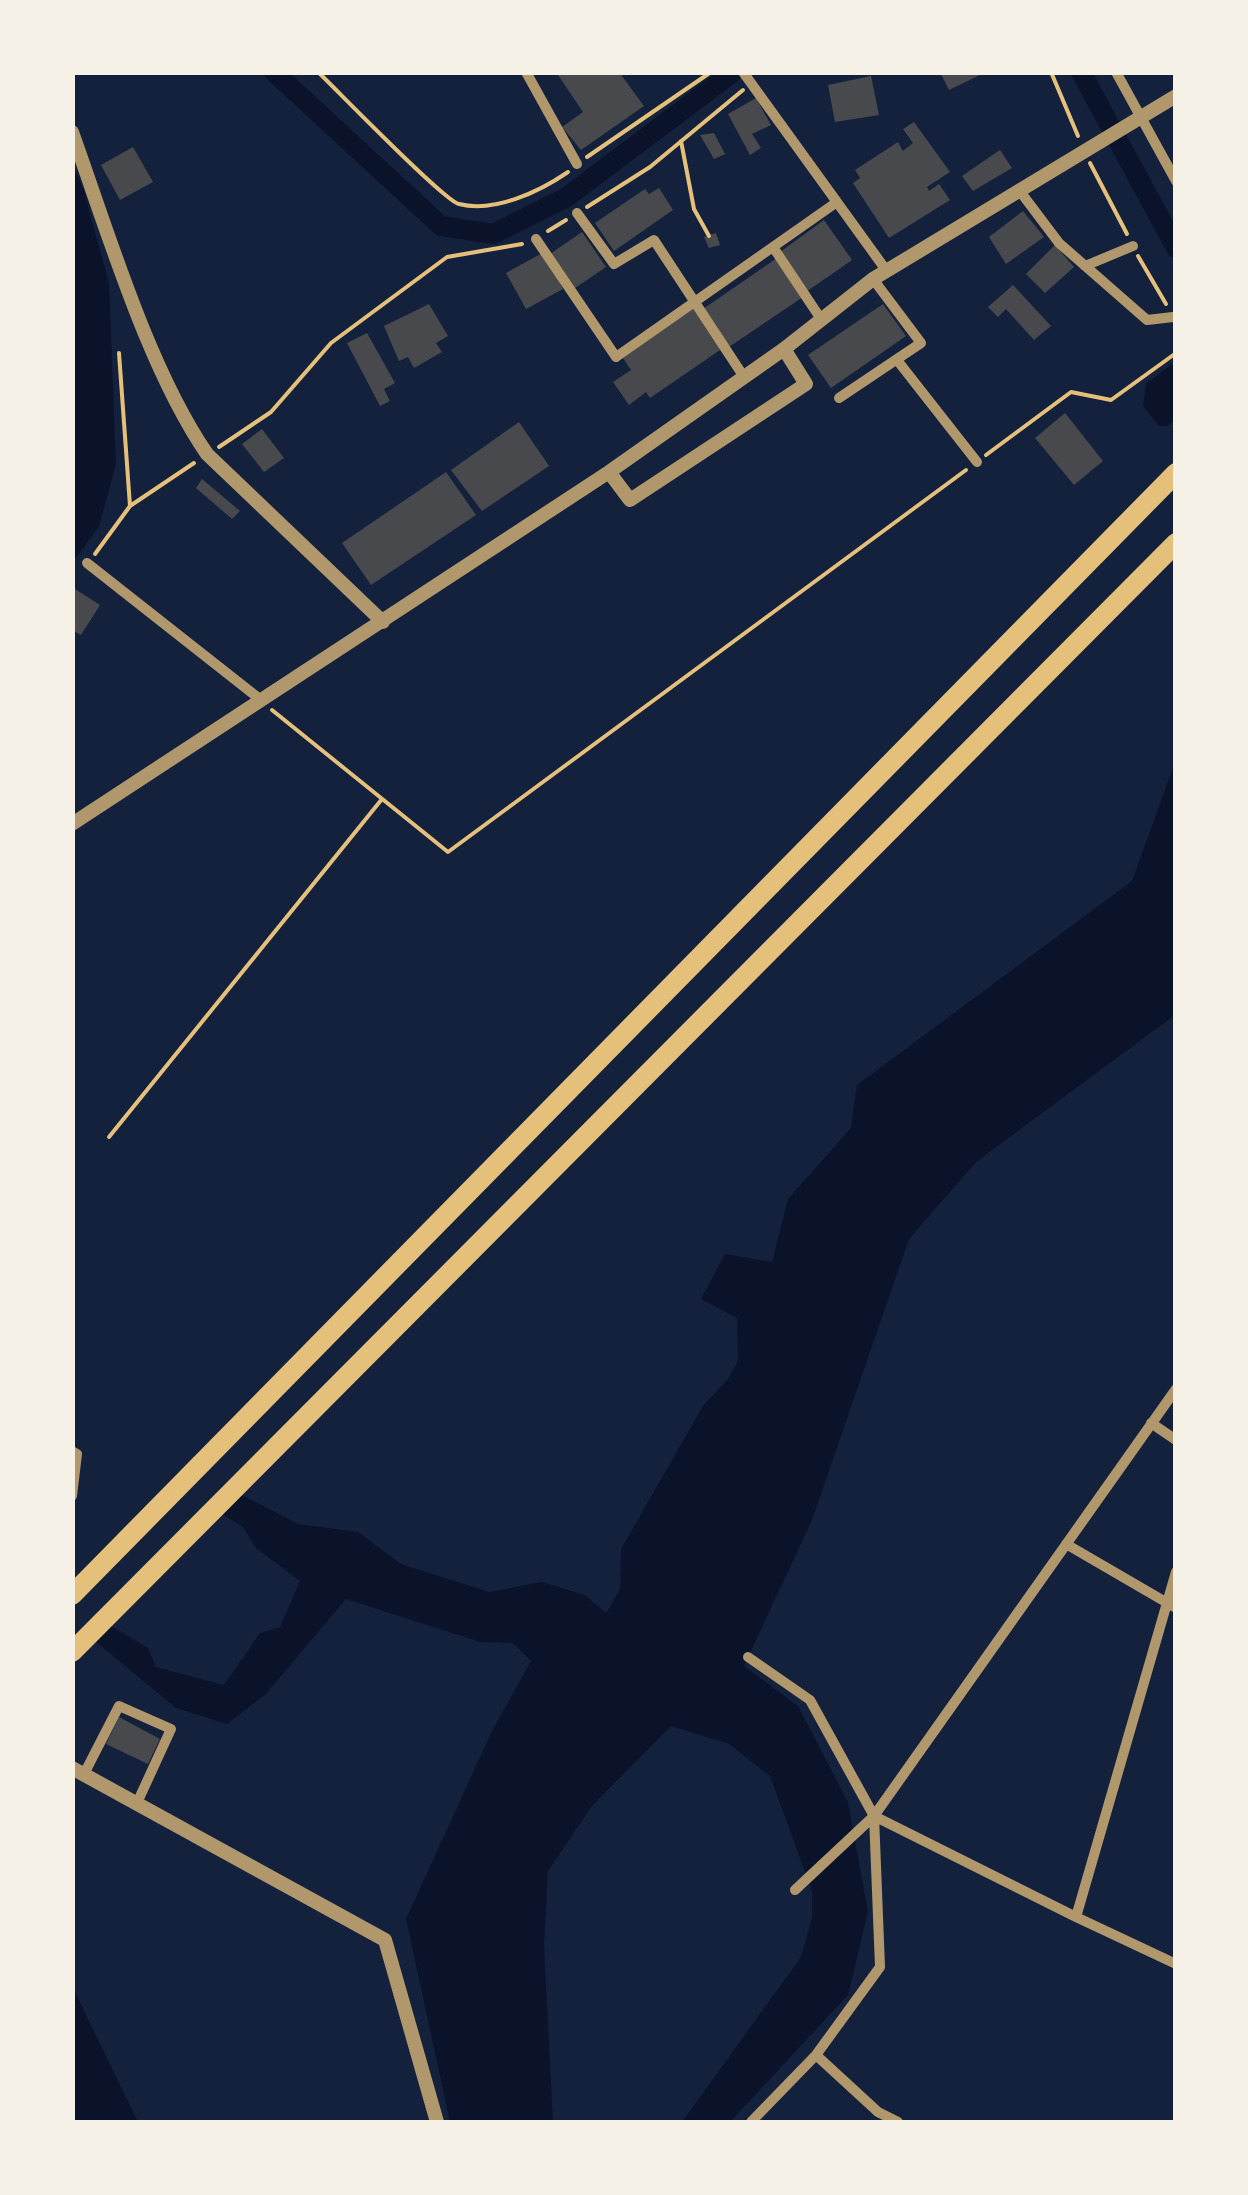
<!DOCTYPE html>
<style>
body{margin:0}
#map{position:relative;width:1248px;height:2195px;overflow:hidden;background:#14213d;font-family:Overpass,sans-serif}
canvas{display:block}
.frame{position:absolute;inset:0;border:75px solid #f6f1e7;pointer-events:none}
</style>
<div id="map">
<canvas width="1248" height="2195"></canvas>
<div class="frame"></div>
</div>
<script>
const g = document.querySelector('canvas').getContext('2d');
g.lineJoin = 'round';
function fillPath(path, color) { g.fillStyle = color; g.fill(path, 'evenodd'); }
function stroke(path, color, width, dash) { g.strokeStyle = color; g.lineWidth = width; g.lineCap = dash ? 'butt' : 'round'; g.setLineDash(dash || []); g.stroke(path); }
const water = new Path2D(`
 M73 166 83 188 109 283 116 464 99 526 73 562Z
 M1175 362V419L1168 426H1159L1143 406 1146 384Z
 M1175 762V1015L976 1162 909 1239 812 1520 744 1666 798 1706 848 1802 868 1912 848 1995 730 2122H682L801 1957 812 1918V1891L770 1776 729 1744 671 1726 592 1806 548 1871 544 1945 553 2122H450L406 1919 492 1731 531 1661 513 1643 480 1642 346 1599 266 1694 227 1724 176 1708 89 1636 103 1621 148 1648 156 1667 224 1685 260 1633 280 1627 300 1581 256 1548 243 1527 214 1509 238 1493 298 1524 358 1532 401 1564 489 1592 542 1582 585 1595 606 1613 620 1589 621 1549 703 1406 727 1380 738 1361 737 1318 701 1299 725 1254 772 1262 788 1199 851 1128 857 1085 1132 881Z
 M73 1988 138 2122H73Z`);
const canal = new Path2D(`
 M274 72 441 226 493 234 567 197 733 72
 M1081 72 1176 248`);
const building = new Path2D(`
 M556 72H619L644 106 581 150 562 127 583 112Z
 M940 72H986L949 90Z
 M871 76 879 115 835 122 828 85Z
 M756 98 771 125 752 134 761 148 750 155 728 114Z
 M914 122 950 172 927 187 929 191 939 184 950 200 889 238 853 183 860 178 855 170 898 142 903 151 913 143 903 129Z
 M714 133 725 154 714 159 700 135Z
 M133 147 153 182 120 200 101 165Z
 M1000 150 1012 168 973 191 962 176Z
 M659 188 673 210 614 251 595 223 645 189 649 194Z
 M1023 211 1044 237 1006 264 989 237Z
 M824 220 852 260 806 292 780 252Z
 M582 232 606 267 575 288 550 254Z
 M716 233 720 245 709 248 704 237Z
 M1055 245 1074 267 1045 293 1026 274Z
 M544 252 563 289 526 309 506 273Z
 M777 258 803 297 729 347 703 309Z
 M1013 285 1051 326 1034 340 1006 309 998 317 988 307Z
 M429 304 448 336 436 343 442 352 414 368 408 357 399 361 384 326Z
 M883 304 906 336 831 388 808 355Z
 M695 307 723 348 650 398 646 392 629 405 613 382 631 370 623 358Z
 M367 333 395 383 384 389 390 401 380 406 347 343Z
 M1065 413 1103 461 1074 485 1035 438Z
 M519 422 549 466 482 511 451 470Z
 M262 429 284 458 264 472 242 444Z
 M446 472 476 515 371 585 342 543Z
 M202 479 240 511 232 519 196 488Z
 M72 587 100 605 81 635 72 630Z
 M119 1717 160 1739 148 1764 106 1744Z`);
const path = new Path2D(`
 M318 72C339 92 444 201 459 204 494 213 539 192 568 172
 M1051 72 1078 136
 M681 141 694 209 709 236
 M587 157 711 72
 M1090 163 1127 234
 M587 207 650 167 743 90
 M548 231 566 220
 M1138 256 1166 304
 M219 447 271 412 331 343 447 257 522 244
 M986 455 1071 392 1111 400 1176 353
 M130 506 194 463
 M95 554 130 506 119 353
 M272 710 448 852 966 470
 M109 1137 382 799`);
const minor = new Path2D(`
 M526 72 577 164
 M743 72 886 270
 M1116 72 1176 181
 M1019 190 1059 243 1147 320 1173 317
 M577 213 614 264 654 240 744 377
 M536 239 616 357 837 202
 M773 247 821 319
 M1085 266 1133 246
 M897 360 977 462
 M839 398 921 343 873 279
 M87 563 261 700
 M1151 1423 1176 1440
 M72 1451 77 1454 72 1496
 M1066 1544 1176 1608
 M1176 1572 1076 1917 1176 1964
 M748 1657 810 1700 874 1816 880 1967 816 2055 878 2112 898 2122
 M84 1774 119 1706 171 1729 137 1803
 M874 1816 1076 1917
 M795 1890 874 1816 1176 1389
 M751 2122 816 2055`);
const tertiary = new Path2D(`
 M72 132C108 232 148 368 207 454L383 622
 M609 472 630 500 806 384 784 349
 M72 824 609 472 784 349 873 279 1176 96
 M72 1768 385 1940 437 2122`);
const motorway = new Path2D(`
 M72 1595 1176 473
 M72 1652 1176 543`);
fillPath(water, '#0b132b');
stroke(canal, '#0b132b', 20);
fillPath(building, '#48494c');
stroke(path, '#e5c07b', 4);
stroke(minor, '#b1986c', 10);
stroke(tertiary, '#b1986c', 14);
stroke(motorway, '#e5c07b', 20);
</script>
